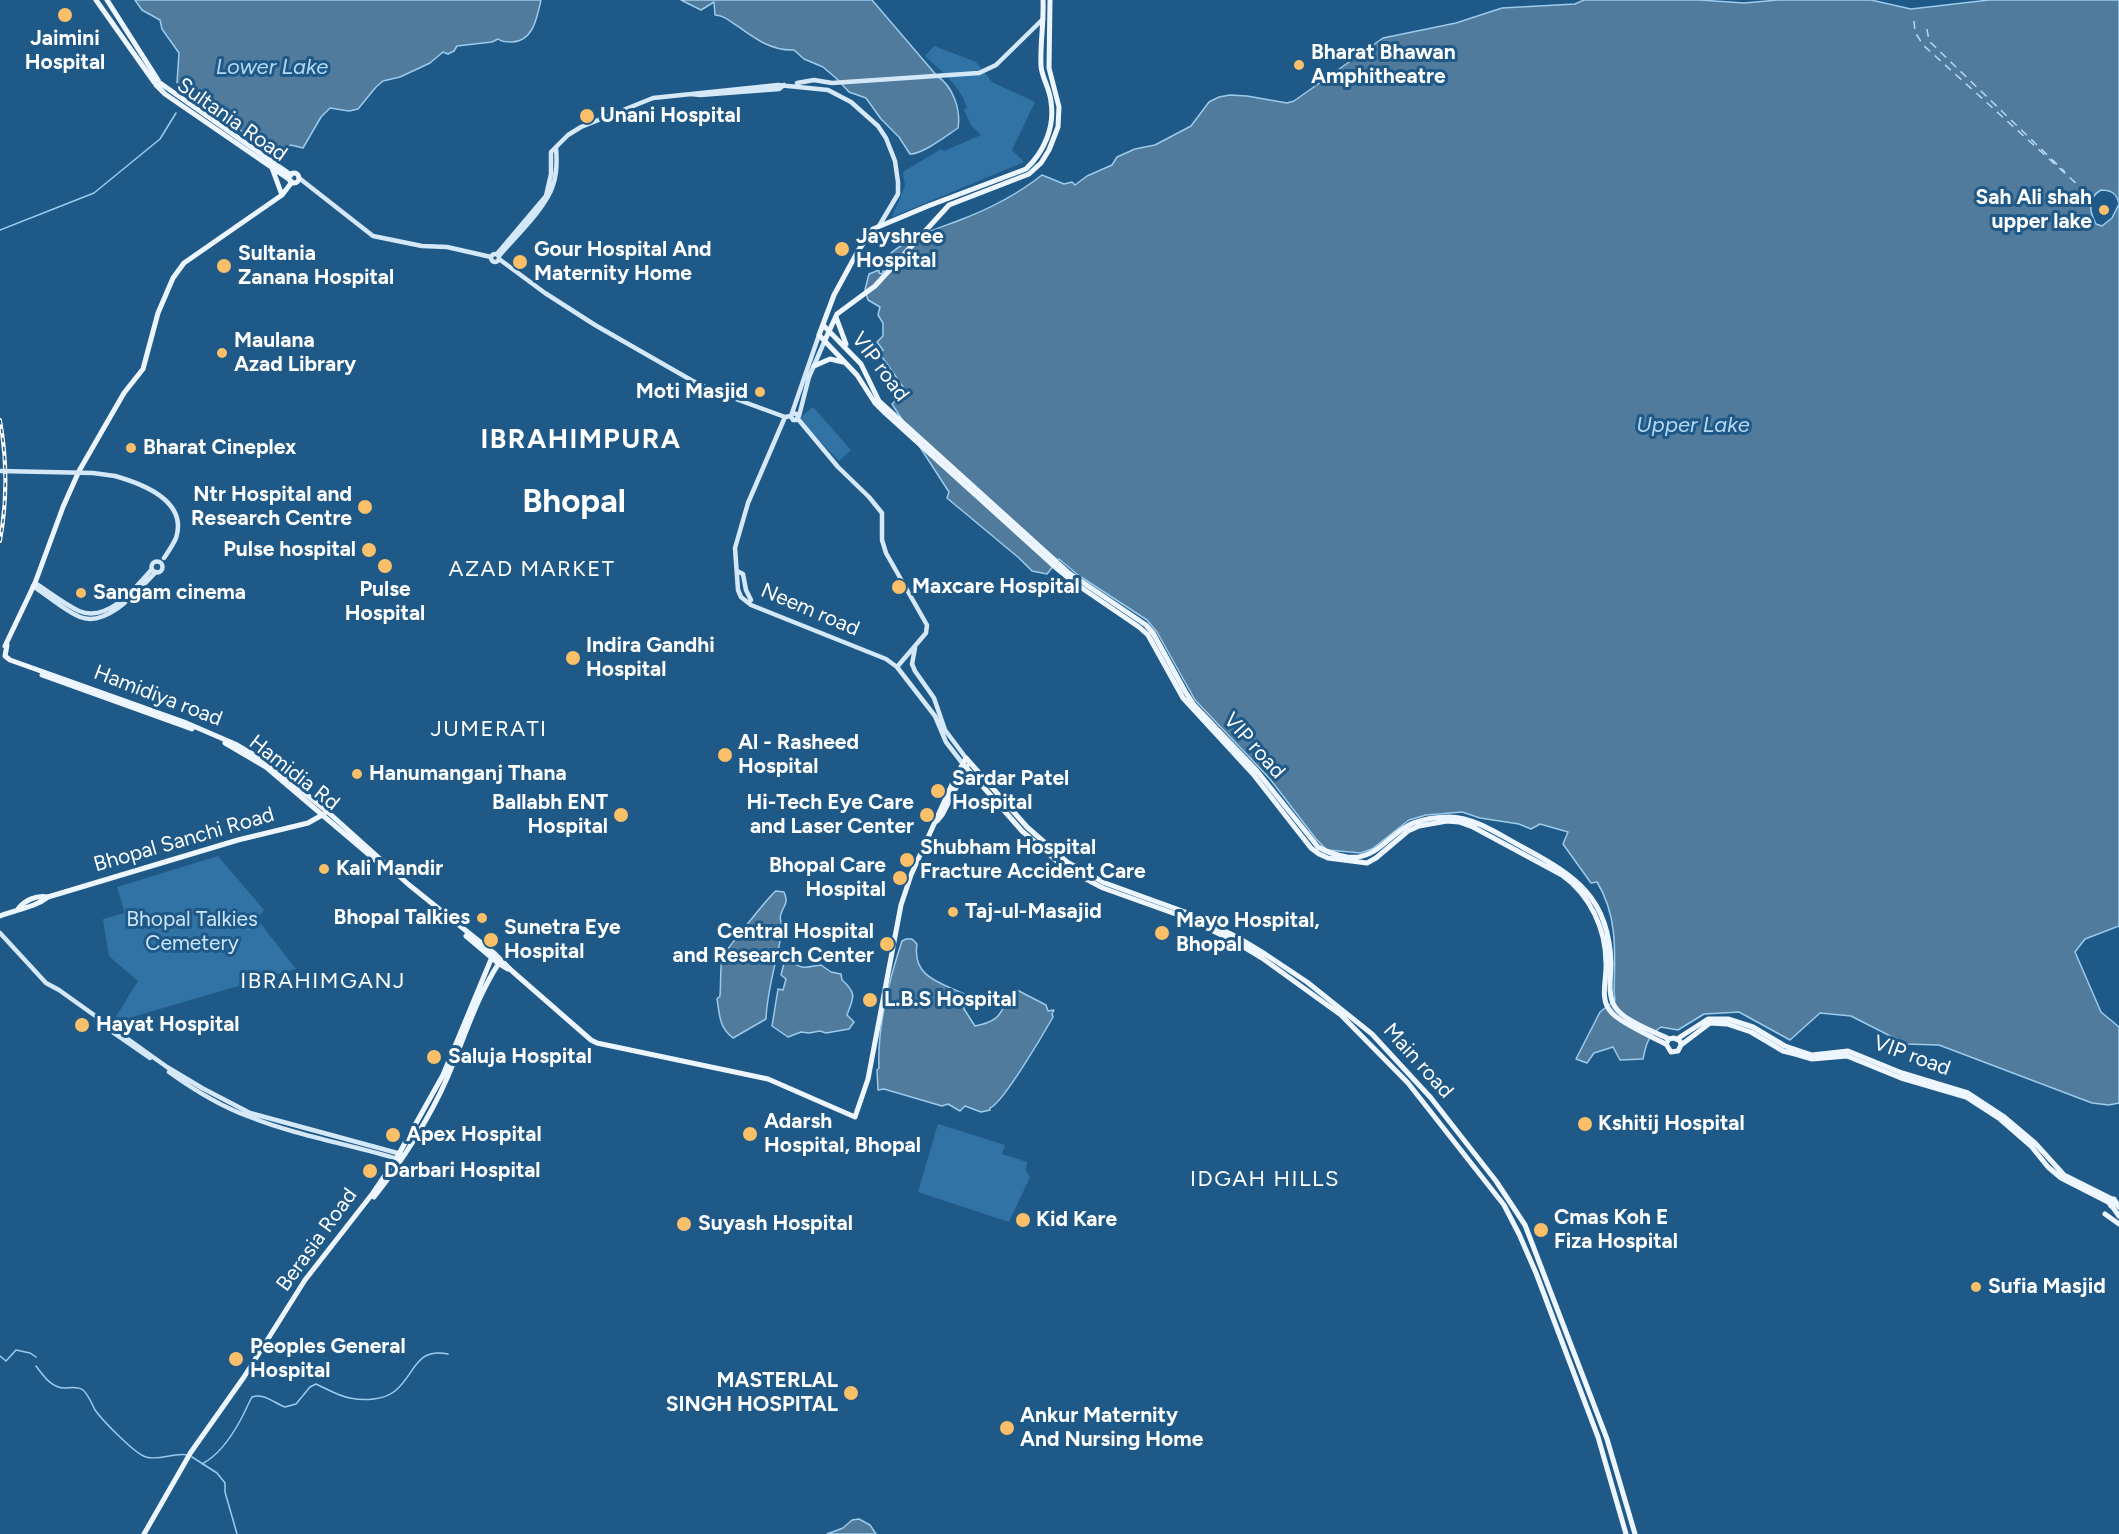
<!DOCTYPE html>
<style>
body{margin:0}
canvas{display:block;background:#1f5988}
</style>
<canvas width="2119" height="1534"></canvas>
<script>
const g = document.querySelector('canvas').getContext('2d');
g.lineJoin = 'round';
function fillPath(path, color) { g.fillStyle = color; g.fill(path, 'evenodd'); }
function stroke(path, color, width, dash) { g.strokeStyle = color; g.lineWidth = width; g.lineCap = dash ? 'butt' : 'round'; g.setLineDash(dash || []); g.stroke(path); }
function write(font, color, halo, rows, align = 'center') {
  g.font = font + ' Figtree,sans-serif'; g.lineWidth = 6; g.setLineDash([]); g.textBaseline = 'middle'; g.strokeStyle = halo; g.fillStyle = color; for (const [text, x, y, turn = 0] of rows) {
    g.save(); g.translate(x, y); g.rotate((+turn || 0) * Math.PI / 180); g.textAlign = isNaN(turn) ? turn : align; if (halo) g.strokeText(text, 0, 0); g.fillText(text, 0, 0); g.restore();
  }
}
const green = new Path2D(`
 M934 46 976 62 992 82 1035 102 1012 150 1024 162 892 217 905 186 903 172 941 149 944 151 981 135 971 125 964 110 967 108C961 86 941 71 925 56Z
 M813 407 851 450 839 461 799 419Z
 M218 856 264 910 257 919 296 969 112 1023 138 981 109 956 103 919 125 913 117 887Z
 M938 1124 1005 1145 1002 1154 1027 1162 1026 1170 1030 1177 1009 1222 918 1192Z`);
const water = new Path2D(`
 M135 0H541C537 18 533 41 512 42 506 42 502 42 498 39L492 42 457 46 454 51 448 54 443 52 430 63 400 77 383 81 376 87 358 109 349 111 330 108 321 117 303 148 291 145 281 153 275 154 185 92 177 83 179 53 162 29 160 20 142 10Z
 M681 0H872L937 76C953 86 961 110 958 128 946 136 923 154 910 154L899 137 881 119 866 98 849 92 837 79 823 67 804 59 794 50C771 51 754 38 736 25 728 20 725 16 715 15L714 2 701 10Z
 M1584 0H1700L1744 3 1778 0H1871L1911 9 1989 0H2119V926L2085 939 2075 952 2101 1012 2119 1027V1103L2109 1105 2092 1103 1939 1045 1906 1044 1851 1016 1820 1013 1790 1040 1739 1012 1704 1014 1678 1030 1661 1027C1648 1036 1646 1044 1643 1059L1620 1060 1613 1047 1594 1053 1587 1063 1576 1059 1600 1012 1615 1000 1614 992C1615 953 1618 916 1597 882L1591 883 1563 844 1568 832 1540 824 1531 829 1519 824 1480 818 1462 812 1426 815 1409 820 1372 849 1361 853 1327 850 1316 839 1270 779 1195 700 1157 632 1147 620 1078 575 1059 559 1047 574 1032 571 1019 558 947 498 949 492 892 404 906 391 880 354 883 350 877 342 883 336V323L878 315 880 307 868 300 865 290 869 274 879 270V273L882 274 883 271 889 272 891 267 882 261C905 238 931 231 960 220 989 209 1018 194 1042 175L1064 184 1072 182 1075 185 1087 176 1112 165 1117 157 1135 149 1155 145 1191 126 1209 102 1219 97 1230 95 1247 96 1287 103 1294 101 1383 38 1456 23 1502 8 1575 4ZM2101 190C2112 190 2117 194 2119 204L2112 218 2102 226 2096 224C2089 211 2087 198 2101 190Z
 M776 891 784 892C789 904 784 904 781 914 778 920 784 925 782 931 777 961 767 989 766 1019L733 1038C719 1027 720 1017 717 999L720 996C721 984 720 969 722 958 723 953 772 893 776 891Z
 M906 939H912L917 944C912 977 939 982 964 994L962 1006 965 1007 964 1009 975 1026C1008 1020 997 1007 1017 990L1046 1005 1048 1011 1054 1010 1052 1014 1053 1017C1044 1033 1003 1103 990 1108V1110L981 1112 965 1106 960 1111 948 1104 942 1106 884 1089 878 1090 877 1070 879 1068C877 1026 889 980 902 941Z
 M791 948 794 950 793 962C802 971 811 966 821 965L831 972 841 974 842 980C858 994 853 998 847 1015L854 1022 849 1029 826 1033 820 1031 809 1033 801 1032 788 1037 772 1026 778 989 783 990 786 979 781 975 787 951Z
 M859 1519 870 1525 876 1534H827L843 1528 852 1520Z`);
const stream = new Path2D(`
 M0 230 94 193 160 139 176 113
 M0 1356 6 1361 16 1350 30 1353 36 1357
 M36 1366C43 1375 51 1388 65 1388 70 1388 77 1386 83 1390 88 1394 92 1404 95 1410 103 1421 135 1454 146 1457 161 1461 173 1452 188 1455
 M192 1457 217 1473 225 1483V1492L237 1534
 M202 1464C219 1455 232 1436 241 1419 245 1412 248 1404 252 1397 264 1393 274 1403 285 1407L296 1404 310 1387 316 1384C327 1389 338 1396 350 1398 364 1401 384 1400 395 1391 415 1375 415 1347 448 1354`);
const ferry = new Path2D(`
 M1914 21 1915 32 1923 45 2089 195
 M1927 29 1929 41 2065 172`);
const secondary = new Path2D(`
 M797 83 814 80 832 83 979 73 996 65 1043 19
 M691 94 700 95 779 89 784 85
 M299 178 373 236 422 246 447 247 491 257
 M491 258a4 4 0 1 1 8 0a4 4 0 1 1-8 0Z
 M497 254 546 196 551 174V152L568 135 581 127 653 98 778 85 828 90 851 102 878 126 886 138 895 161 898 182V194L879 226
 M499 256C514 238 547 207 553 185 557 174 557 160 556 148
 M499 259 545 293 595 325 691 380 714 391 785 417 791 416
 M793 413 799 415 796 420H793L791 416 819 335
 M799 416 809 377 825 340
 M785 417 748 503 735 548 738 590 741 597 751 605 886 659 897 667 935 716 946 742 963 764
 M798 419 838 467 869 497 882 513V540L886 553 927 625 926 633 897 667
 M115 476C143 484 188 501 176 538 173 545 168 552 164 558
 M151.5 567a5.5 5.5 0 1 1 11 0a5.5 5.5 0 1 1-11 0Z
 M737 571 743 574 746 590 751 600
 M35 583C49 592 64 604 79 611 108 623 135 588 152 569
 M33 586C47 595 65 611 80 617 108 628 139 589 156 572
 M915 648 912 664 915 671 934 698 945 730 966 758
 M0 933 46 983 59 990 167 1067 202 1088 250 1113 401 1154
 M108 1029 150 1058
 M169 1072C194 1090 222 1107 250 1117 298 1136 349 1144 398 1159`);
const primary = new Path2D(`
 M96 0 154 82
 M107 0 158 80
 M1043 0C1044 22 1040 44 1041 66 1042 78 1050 89 1051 102 1055 127 1044 152 1026 169L928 206 873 229 858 251 834 295 819 335 857 375 875 403 885 413 1055 567 1076 584 1139 627 1148 635 1183 698 1253 774 1311 848 1319 854 1328 858 1367 863 1376 858 1408 831 1419 826 1447 821 1459 822 1473 827 1562 875C1590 895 1606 929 1606 963 1607 979 1599 999 1611 1012 1620 1023 1652 1037 1666 1044L1671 1052 1678 1051 1681 1045 1680 1041 1674 1038 1669 1039 1666 1044
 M160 83 291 175
 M156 85 165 94 290 180
 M272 168 282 195
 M289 178a5 5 0 1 1 10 0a5 5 0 1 1-10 0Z
 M836 317 846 344
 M823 325 861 364 879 401 889 410 1069 573 1146 625 1153 633 1185 691 1194 705 1257 771 1318 847C1328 853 1336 855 1347 857 1377 861 1389 833 1413 823 1424 819 1438 817 1449 817 1475 817 1501 836 1524 848 1576 876 1609 898 1611 963 1611 978 1607 994 1615 1007 1624 1021 1655 1032 1669 1039
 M825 340 837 314 875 286 949 205 1029 174 1041 163 1049 150 1058 127 1059 107 1049 68 1050 0
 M814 366 830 359 843 362
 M7 645 5 656 10 660 184 722 235 744 268 763 329 813 408 884 495 954 512 971 591 1040 597 1043 768 1079 855 1117 868 1079 901 905 911 875 954 780 966 758 1027 827 1067 862 1105 883 1185 912 1212 925 1237 937 1265 954 1307 982 1372 1034 1431 1098 1496 1181 1525 1225 1607 1439 1635 1534
 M5 646 35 583 63 507 79 471 124 393 143 369 158 313 173 278 184 263 282 195 292 182
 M42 675 192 729
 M225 743 266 767 387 870
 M963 764 1022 831 1065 868 1103 888 1184 917 1234 941 1262 958 1341 1015 1408 1083 1504 1205 1519 1234 1536 1273 1598 1437 1626 1534
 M937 821 942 815 967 766
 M18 909C25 900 36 895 48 897L238 840 308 823 324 814
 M0 916C17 909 34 908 48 897
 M466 936 498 963 508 969
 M1677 1039 1708 1019H1728L1753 1027 1785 1046 1812 1055 1848 1051 1902 1073 1968 1093 2003 1116 2035 1143 2064 1175 2112 1199
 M1681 1045 1710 1023 1727 1024 1751 1032 1783 1051 1795 1054 1812 1059 1847 1056 1901 1078 1966 1097 2000 1119 2031 1146 2048 1167 2061 1178 2108 1202
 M374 1197C401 1163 431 1116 448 1076 464 1039 477 996 499 963
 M2116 1203 2111 1206 2108 1201 2114 1199 2119 1207
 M2112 1206 2119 1216
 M2105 1214 2119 1224
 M144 1534 191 1452 244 1377 305 1280 373 1193 396 1159 443 1075 492 957`);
const rail = new Path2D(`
 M0 420C7 459 7 502 0 541`);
const secondaryBridge = new Path2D(`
 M0 471 93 473 115 476`);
const markers = [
 [65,15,8,"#f9bf69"],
 [1299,65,6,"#f9bf69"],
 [587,116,8,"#f9bf69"],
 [2104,210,6,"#f9bf69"],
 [842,249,8,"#f9bf69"],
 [520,262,8,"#f9bf69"],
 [224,266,8,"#f9bf69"],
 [222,353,6,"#f9bf69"],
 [760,392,6,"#f9bf69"],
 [131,448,6,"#f9bf69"],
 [365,507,8,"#f9bf69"],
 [369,550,8,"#f9bf69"],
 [385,566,8,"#f9bf69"],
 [899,587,8,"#f9bf69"],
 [81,593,6,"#f9bf69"],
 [573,658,8,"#f9bf69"],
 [725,755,8,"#f9bf69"],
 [357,774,6,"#f9bf69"],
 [938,791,8,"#f9bf69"],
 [621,815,8,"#f9bf69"],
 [927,815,8,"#f9bf69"],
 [907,860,8,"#f9bf69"],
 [324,869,6,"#f9bf69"],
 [900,878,8,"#f9bf69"],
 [953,912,6,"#f9bf69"],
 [482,918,6,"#f9bf69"],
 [1162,933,8,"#f9bf69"],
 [491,940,8,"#f9bf69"],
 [887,944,8,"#f9bf69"],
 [870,1000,8,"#f9bf69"],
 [82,1025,8,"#f9bf69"],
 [434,1057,8,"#f9bf69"],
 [1585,1124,8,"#f9bf69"],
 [750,1134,8,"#f9bf69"],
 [393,1135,8,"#f9bf69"],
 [370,1171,8,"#f9bf69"],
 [1023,1220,8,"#f9bf69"],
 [684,1224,8,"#f9bf69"],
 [1541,1230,8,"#f9bf69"],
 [1976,1287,6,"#f9bf69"],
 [236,1359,8,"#f9bf69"],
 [851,1393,8,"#f9bf69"],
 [1007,1428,8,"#f9bf69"]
];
const poiNames = [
 ["Jaimini",65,39,"center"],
 ["Hospital",65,63,"center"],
 ["Bharat Bhawan",1311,53],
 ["Amphitheatre",1311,77],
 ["Unani Hospital",600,116],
 ["Sah Ali shah",2092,198,"right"],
 ["upper lake",2092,222,"right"],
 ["Jayshree",856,237],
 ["Hospital",856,261],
 ["Gour Hospital And",534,250],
 ["Maternity Home",534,274],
 ["Sultania",238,254],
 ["Zanana Hospital",238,278],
 ["Maulana",234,341],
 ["Azad Library",234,365],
 ["Moti Masjid",748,392,"right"],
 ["Bharat Cineplex",143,448],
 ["Ntr Hospital and",352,495,"right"],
 ["Research Centre",352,519,"right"],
 ["Pulse hospital",356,550,"right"],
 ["Maxcare Hospital",912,587],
 ["Pulse",385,590,"center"],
 ["Hospital",385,614,"center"],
 ["Sangam cinema",93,593],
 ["Indira Gandhi",586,646],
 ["Hospital",586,670],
 ["Al - Rasheed",738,743],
 ["Hospital",738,767],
 ["Hanumanganj Thana",369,774],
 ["Sardar Patel",952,779],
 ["Hospital",952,803],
 ["Ballabh ENT",608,803,"right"],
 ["Hospital",608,827,"right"],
 ["Hi-Tech Eye Care",914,803,"right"],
 ["and Laser Center",914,827,"right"],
 ["Shubham Hospital",920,848],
 ["Fracture Accident Care",920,872],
 ["Bhopal Care",886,866,"right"],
 ["Hospital",886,890,"right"],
 ["Kali Mandir",336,869],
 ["Taj-ul-Masajid",965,912],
 ["Bhopal Talkies",470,918,"right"],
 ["Mayo Hospital,",1176,921],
 ["Bhopal",1176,945],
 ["Sunetra Eye",504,928],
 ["Hospital",504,952],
 ["Central Hospital",874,932,"right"],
 ["and Research Center",874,956,"right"],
 ["L.B.S Hospital",884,1000],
 ["Hayat Hospital",96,1025],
 ["Saluja Hospital",448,1057],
 ["Adarsh",764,1122],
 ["Hospital, Bhopal",764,1146],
 ["Kshitij Hospital",1598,1124],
 ["Apex Hospital",406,1135],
 ["Darbari Hospital",384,1171],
 ["Cmas Koh E",1554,1218],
 ["Fiza Hospital",1554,1242],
 ["Kid Kare",1036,1220],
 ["Suyash Hospital",698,1224],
 ["Sufia Masjid",1988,1287],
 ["Peoples General",250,1347],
 ["Hospital",250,1371],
 ["MASTERLAL",838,1381,"right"],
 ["SINGH HOSPITAL",838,1405,"right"],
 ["Ankur Maternity",1020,1416],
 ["And Nursing Home",1020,1440]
];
const streetNames = [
 ["Sultania Road",232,120,35],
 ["VIP road",880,367,53],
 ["Neem road",810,610,23],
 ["Hamidiya road",158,696,21],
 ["VIP road",1254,746,48],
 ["Hamidia Rd",294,773,38],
 ["Bhopal Sanchi Road",184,840,-16],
 ["VIP road",1912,1056,20],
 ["Main road",1418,1061,48],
 ["Berasia Road",317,1240,-54]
];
const parkNames = [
 ["Bhopal Talkies",192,920],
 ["Cemetery",192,944]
];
const waterNames = [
 ["Lower Lake",272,68],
 ["Upper Lake",1693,426]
];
const neighbourhoodNames = [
 ["AZAD MARKET",532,570],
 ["JUMERATI",489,730],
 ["IBRAHIMGANJ",323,982],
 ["IDGAH HILLS",1265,1180]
];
const districtNames = [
 ["IBRAHIMPURA",581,440]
];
const townNames = [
 ["Bhopal",574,502]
];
fillPath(green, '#3273a5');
fillPath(water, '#517b9c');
stroke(water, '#9ccbec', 1.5);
stroke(stream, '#9ccbec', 1.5);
stroke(ferry, '#b5d8f2', 1.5, [8, 6]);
stroke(secondary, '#d5e8f8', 4.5);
stroke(primary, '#edf6fe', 5);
stroke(rail, '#fff', 4);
stroke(rail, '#1f5988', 1.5, [4.5]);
stroke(secondaryBridge, '#d5e8f8', 4.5);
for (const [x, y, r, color] of markers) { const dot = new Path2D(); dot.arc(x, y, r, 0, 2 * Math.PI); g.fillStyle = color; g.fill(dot); stroke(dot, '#1f5988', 2); }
write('bold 21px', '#fff', '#1f5988', poiNames, 'left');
write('21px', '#fff', '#1f5988', streetNames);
write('21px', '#cee6f8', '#1f5988', parkNames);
write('italic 22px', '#b5d8f2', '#1f5988', waterNames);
g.letterSpacing = '1.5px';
write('22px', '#fff', '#1f5988', neighbourhoodNames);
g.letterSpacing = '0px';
g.letterSpacing = '1.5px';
write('bold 27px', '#fff', '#1f5988', districtNames);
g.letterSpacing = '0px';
write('bold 33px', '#fff', '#1f5988', townNames);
</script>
